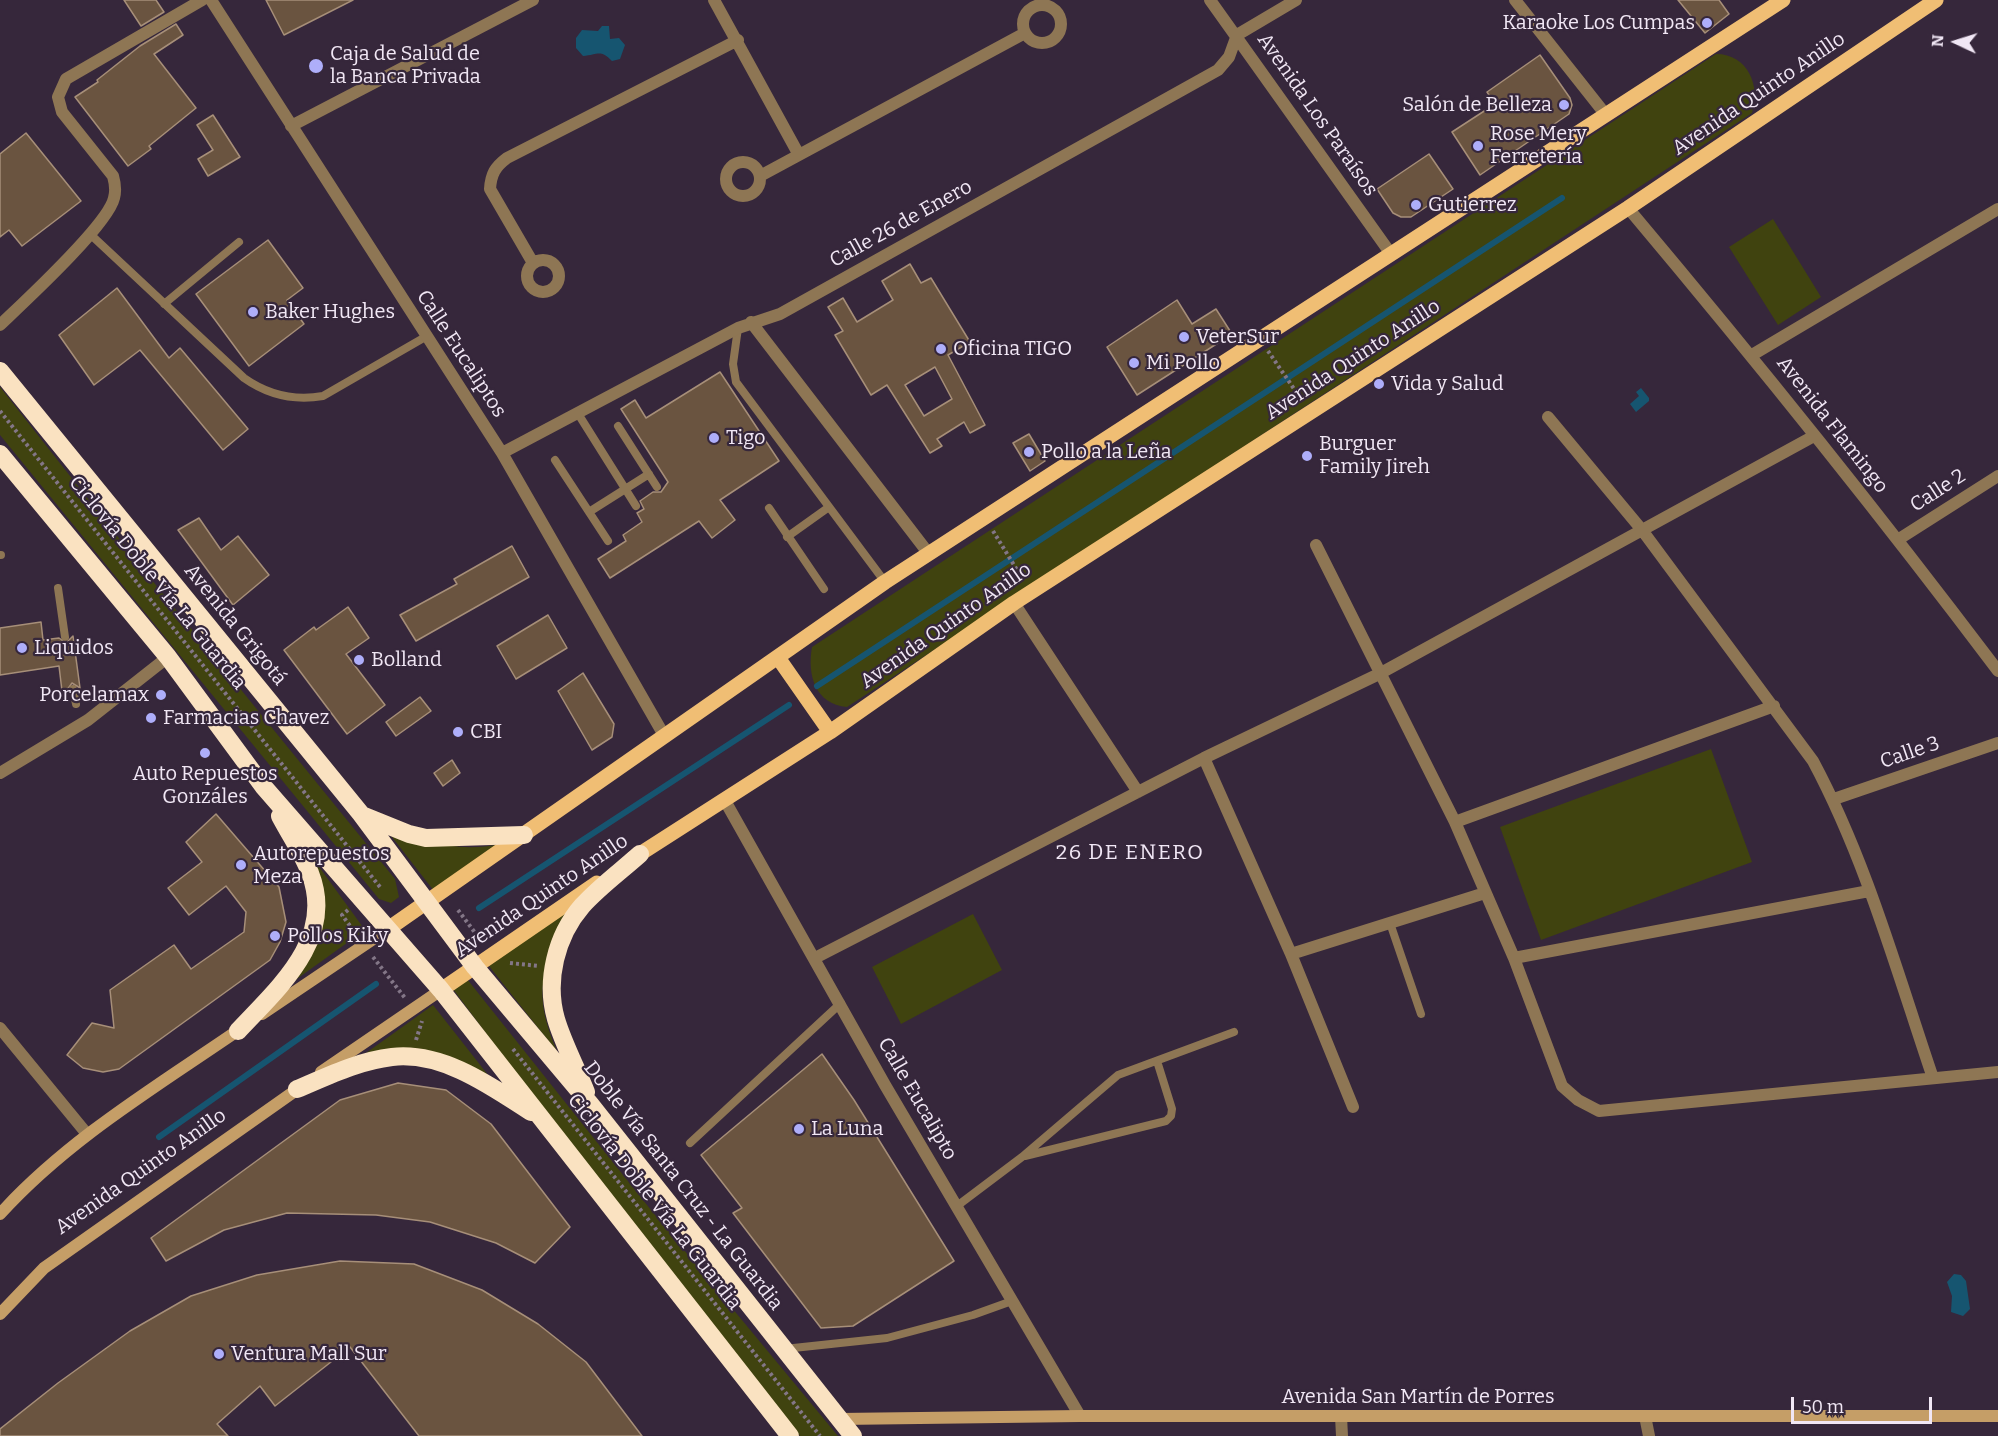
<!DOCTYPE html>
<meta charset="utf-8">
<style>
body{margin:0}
#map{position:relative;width:1998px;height:1436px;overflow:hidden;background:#36273b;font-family:Bitter,serif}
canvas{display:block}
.north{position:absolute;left:1926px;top:12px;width:60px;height:60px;-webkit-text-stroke:4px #36273b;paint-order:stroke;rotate:274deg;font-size:16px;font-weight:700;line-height:24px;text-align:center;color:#f1e7f5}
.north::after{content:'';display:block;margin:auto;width:21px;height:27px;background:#f1e7f5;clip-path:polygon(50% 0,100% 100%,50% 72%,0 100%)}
.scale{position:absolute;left:1791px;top:1397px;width:141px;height:27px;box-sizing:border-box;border:3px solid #f1e7f5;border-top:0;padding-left:8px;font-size:18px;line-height:21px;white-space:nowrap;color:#f1e7f5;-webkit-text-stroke:4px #36273b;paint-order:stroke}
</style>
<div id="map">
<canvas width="1998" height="1436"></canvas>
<div class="north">N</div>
<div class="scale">50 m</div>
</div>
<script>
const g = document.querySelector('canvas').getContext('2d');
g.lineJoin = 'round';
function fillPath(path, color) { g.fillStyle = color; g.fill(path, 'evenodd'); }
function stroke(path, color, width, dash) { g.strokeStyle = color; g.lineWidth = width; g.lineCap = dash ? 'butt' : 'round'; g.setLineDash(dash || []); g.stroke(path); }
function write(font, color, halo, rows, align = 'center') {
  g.font = font + ' Bitter,serif'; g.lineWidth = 4.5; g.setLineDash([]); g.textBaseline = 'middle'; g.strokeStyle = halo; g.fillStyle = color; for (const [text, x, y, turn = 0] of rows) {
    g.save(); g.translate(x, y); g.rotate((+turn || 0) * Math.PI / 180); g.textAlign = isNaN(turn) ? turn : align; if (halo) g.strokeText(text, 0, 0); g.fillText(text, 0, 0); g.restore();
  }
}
const green = new Path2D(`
 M1716 54C1748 54 1761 86 1752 113L847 707C815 704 807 675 812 647Z
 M1773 219 1821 297 1778 325 1729 247Z
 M0 387 155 584 395 879 399 897 391 903 379 899 0 435Z
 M1711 749 1752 862 1541 940 1500 827Z
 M385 828C425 841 458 853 500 844L434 891Z
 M301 842 365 930 294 981C332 922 334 904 301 842Z
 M587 895C550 958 525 978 558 1053L489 966Z
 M973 914 1002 970 901 1024 872 967Z
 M467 979 655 1215 838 1436H800L531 1094 453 989Z
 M433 1005 492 1080 473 1069 359 1058Z`);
const water = new Path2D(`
 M602 26H609L610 39 619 38 625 45 620 59 612 61C600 49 598 55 583 56L576 48V38L582 30 598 31Z
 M1641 388 1649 398V401L1636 412 1630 404 1639 396 1636 392Z
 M1954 1274 1961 1275 1966 1281 1970 1309 1963 1316 1951 1312 1952 1296 1947 1282Z`);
const stream = new Path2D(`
 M817 686 1562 198
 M479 908 789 705
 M159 1137 376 984`);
const building = new Path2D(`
 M124 0H156L164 12 141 26Z
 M266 0H353L284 35Z
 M1678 0H1719L1729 14 1705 33Z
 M176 24 183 35 154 54 196 108 149 146 151 149 128 166 75 97 98 82 97 80 140 46Z
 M1540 55 1570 98 1572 105 1569 114 1480 175 1452 132 1495 104 1487 92Z
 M213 115 240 157 208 176 198 159 213 150 197 125Z
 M26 133 81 201 22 246 9 230 0 237V154Z
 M1429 154 1453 189 1411 217H1401L1393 213 1377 189Z
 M268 240 303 288 287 300 304 324 249 366 196 294Z
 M910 264 921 283 931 278 970 342 948 355 985 425 970 433 964 422 937 439 942 446 930 453 887 385 871 395 835 335 843 331 828 307 843 298 857 322 893 300 882 281ZM935 367 952 399 924 416 905 385Z
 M117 288 169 358 180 348 248 429 223 450 140 350 94 385 59 335Z
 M1177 300 1192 324 1216 309 1232 334 1137 395 1107 347Z
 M720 372 779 461 720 500 735 520 712 538 699 521 610 578 598 559 626 541 623 535 642 522 637 513 644 509 640 501 653 492H661L668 482 621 409 635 400 646 418Z
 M1029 434 1045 461 1030 471 1013 443Z
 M199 518 221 550 238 536 269 575 233 605 178 530Z
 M512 546 529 577 416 641 400 615 457 584 454 579Z
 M348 607 369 638 346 654 385 705 347 734 284 650 314 627 316 630Z
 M548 615 567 648 516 679 497 646Z
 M41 622 43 640 59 638 66 643 73 636 80 688 72 683 67 690 62 691 59 666 0 675V628Z
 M583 673 614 724 612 737 592 750 558 691Z
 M420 697 431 711 396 736 386 722Z
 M452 760 460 773 443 786 434 773Z
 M216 814 279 887 286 922 280 942 270 960 119 1069 103 1072 83 1068 67 1055 92 1023 114 1028 110 990 174 945 191 969 244 932 246 912 226 886 189 915 168 888 202 862 186 842Z
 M822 1054 854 1100 954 1261 853 1326 821 1328 733 1213 742 1208 701 1155Z
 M398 1083 446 1090 491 1124 570 1227 535 1263 496 1243 430 1222 376 1215 287 1213 224 1230 166 1261 151 1238 340 1100Z
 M340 1261 414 1264 482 1290 538 1324 586 1362 642 1436H419L350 1347 275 1406 260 1386 217 1424 228 1436H0V1429L58 1383 130 1331 191 1296 257 1275Z`);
const path = new Path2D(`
 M1268 351 1301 399
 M0 411 380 887
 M993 531 1022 578
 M348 910 342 915 356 934
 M458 910 482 942
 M373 957 405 998
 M510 963 539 966
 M416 1040 422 1021
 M513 1049 820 1436`);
const lane = new Path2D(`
 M90 234 244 378C268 395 294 401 323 396L427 336
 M164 304 239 242
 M738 328 733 364 736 382 885 582
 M577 412 636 506
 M618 426 657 487
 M555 460 608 541
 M769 508 824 589
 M589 512 649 474
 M787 537 829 507
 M0 555H1
 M58 588 65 637
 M73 689 76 704
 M1390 923 1421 1014
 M690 1143 841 1003
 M1025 1156 1166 1121 1171 1116 1172 1109 1157 1061
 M957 1206 1022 1157 1118 1075 1234 1032
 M784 1349 887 1338 973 1315 1012 1301`);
const street = new Path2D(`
 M211 0 502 453 665 737
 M714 0 799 155
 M1210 0 1391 254
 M1515 0 1606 115
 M1023 24a19 19 0 1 1 38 0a19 19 0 1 1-38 0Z
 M291 126 533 0
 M726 179a17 17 0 1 1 34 0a17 17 0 1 1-34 0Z
 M760 176 1025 33
 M1628 208C1755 359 1879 513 1998 671
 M527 276a16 16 0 1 1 32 0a16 16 0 1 1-32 0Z
 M533 263 490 189C491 174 495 167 507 158L738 40
 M751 322 929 554
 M0 325C23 303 108 225 114 198 116 191 115 183 113 176L62 112 58 97 66 79 202 0
 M1752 355 1998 209
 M1548 417 1642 530 1813 761C1866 860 1897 972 1933 1078
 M502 453 738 328 780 314 1218 70 1229 57 1237 35 1296 0
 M1899 539 1998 476
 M1316 545 1455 822 1514 958 1562 1086 1578 1100 1599 1111 1998 1072
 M1014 603 1138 792
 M1204 758 1291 954 1353 1107
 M0 773 88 720 168 657
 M724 799 885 1085 1080 1416
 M1834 799 1998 743
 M1455 822 1774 706
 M1291 954 1485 893
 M815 958 1204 758 1379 674 1814 436
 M1514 958 1869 891
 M0 1028 87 1134
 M1341 1416 1342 1436
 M1645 1416 1649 1436`);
const secondary = new Path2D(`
 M262 1014 388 929
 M321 1072 441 990
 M0 1214C69 1138 159 1085 243 1027
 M0 1314 44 1268 302 1086
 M839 1419 1080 1416H1998`);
const primary = new Path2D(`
 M779 659 830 732
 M632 859 830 732 1014 603 1628 208 1936 0
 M388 929 885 582 1783 0
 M441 990 597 883`);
const highway = new Path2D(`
 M0 371 361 814 475 967 591 1105 853 1436
 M0 454 168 657 263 786 441 990 790 1436
 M362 815 409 834 426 838 524 835
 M238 1031C278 988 336 939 310 873 303 854 290 835 280 816
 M297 1089C328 1076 358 1061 392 1057 442 1051 491 1086 531 1112
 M586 1092C577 1069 563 1043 556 1019 545 981 556 936 582 906 599 887 621 871 640 854`);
const markers = [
 [1707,23,6,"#aeaefa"],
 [316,66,8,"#aeaefa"],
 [1564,105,6,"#aeaefa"],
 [1478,146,6,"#aeaefa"],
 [1416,205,6,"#aeaefa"],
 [253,312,6,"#aeaefa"],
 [1184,337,6,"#aeaefa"],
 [941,349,6,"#aeaefa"],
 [1134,363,6,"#aeaefa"],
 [1379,384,6,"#aeaefa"],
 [714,438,6,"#aeaefa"],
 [1029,452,6,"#aeaefa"],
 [1307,456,6,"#aeaefa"],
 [22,648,6,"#aeaefa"],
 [359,660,6,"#aeaefa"],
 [161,695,6,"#aeaefa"],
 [151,718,6,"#aeaefa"],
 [458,732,6,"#aeaefa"],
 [205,753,6,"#aeaefa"],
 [241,865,6,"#aeaefa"],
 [275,936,6,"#aeaefa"],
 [799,1129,6,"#aeaefa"],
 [219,1354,6,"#aeaefa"]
];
const poiNames = [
 ["Karaoke Los Cumpas",1695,23,"right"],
 ["Caja de Salud de",330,54],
 ["la Banca Privada",330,77],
 ["Salón de Belleza",1552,105,"right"],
 ["Rose Mery",1490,134],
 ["Ferretería",1490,157],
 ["Gutierrez",1428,205],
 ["Baker Hughes",265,312],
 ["VeterSur",1196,337],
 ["Oficina TIGO",953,349],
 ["Mi Pollo",1146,363],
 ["Vida y Salud",1391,384],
 ["Tigo",726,438],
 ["Burguer",1319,444],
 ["Family Jireh",1319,467],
 ["Pollo a la Leña",1041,452],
 ["Liquidos",34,648],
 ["Bolland",371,660],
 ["Porcelamax",149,695,"right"],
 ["Farmacias Chavez",163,718],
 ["CBI",470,732],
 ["Auto Repuestos",205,774,"center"],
 ["Gonzáles",205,797,"center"],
 ["Autorepuestos",253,854],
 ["Meza",253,877],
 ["Pollos Kiky",287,936],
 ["La Luna",811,1129],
 ["Ventura Mall Sur",231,1354]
];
const streetNames = [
 ["Avenida Quinto Anillo",1759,94,-34],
 ["Avenida Los Paraísos",1317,115,55],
 ["Calle 26 de Enero",901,224,-29],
 ["Calle Eucaliptos",461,354,57],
 ["Avenida Quinto Anillo",1353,360,-33],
 ["Avenida Flamingo",1832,425,52],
 ["Calle 2",1938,491,-33],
 ["Ciclovía Doble Vía La Guardia",157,583,51],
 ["Avenida Grigotá",235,625,51],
 ["Avenida Quinto Anillo",946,626,-35],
 ["Calle 3",1910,753,-19],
 ["Avenida Quinto Anillo",542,896,-34],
 ["Calle Eucalipto",917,1099,60],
 ["Avenida Quinto Anillo",141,1172,-35],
 ["Doble Vía Santa Cruz - La Guardia",683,1186,52],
 ["Ciclovía Doble Vía La Guardia",654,1202,52],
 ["Avenida San Martín de Porres",1418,1397]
];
const neighbourhoodNames = [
 ["26 DE ENERO",1130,853]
];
fillPath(green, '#40430f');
fillPath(water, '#165570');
stroke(stream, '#165570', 6);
fillPath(building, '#6a5440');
stroke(building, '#a78f79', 1.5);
stroke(path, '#837687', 4, [3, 3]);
stroke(lane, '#8e7654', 8);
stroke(street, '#8e7654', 12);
stroke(secondary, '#c59e67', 12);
stroke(primary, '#f0be74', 15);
stroke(highway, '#fae2c1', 18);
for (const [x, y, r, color] of markers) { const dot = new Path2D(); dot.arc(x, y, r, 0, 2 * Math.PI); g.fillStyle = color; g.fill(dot); stroke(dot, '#36273b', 2); }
write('20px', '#f1e7f5', '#36273b', poiNames, 'left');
write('20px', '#f1e7f5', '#36273b', streetNames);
g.letterSpacing = '1.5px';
write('21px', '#f1e7f5', '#36273b', neighbourhoodNames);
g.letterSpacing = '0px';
</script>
